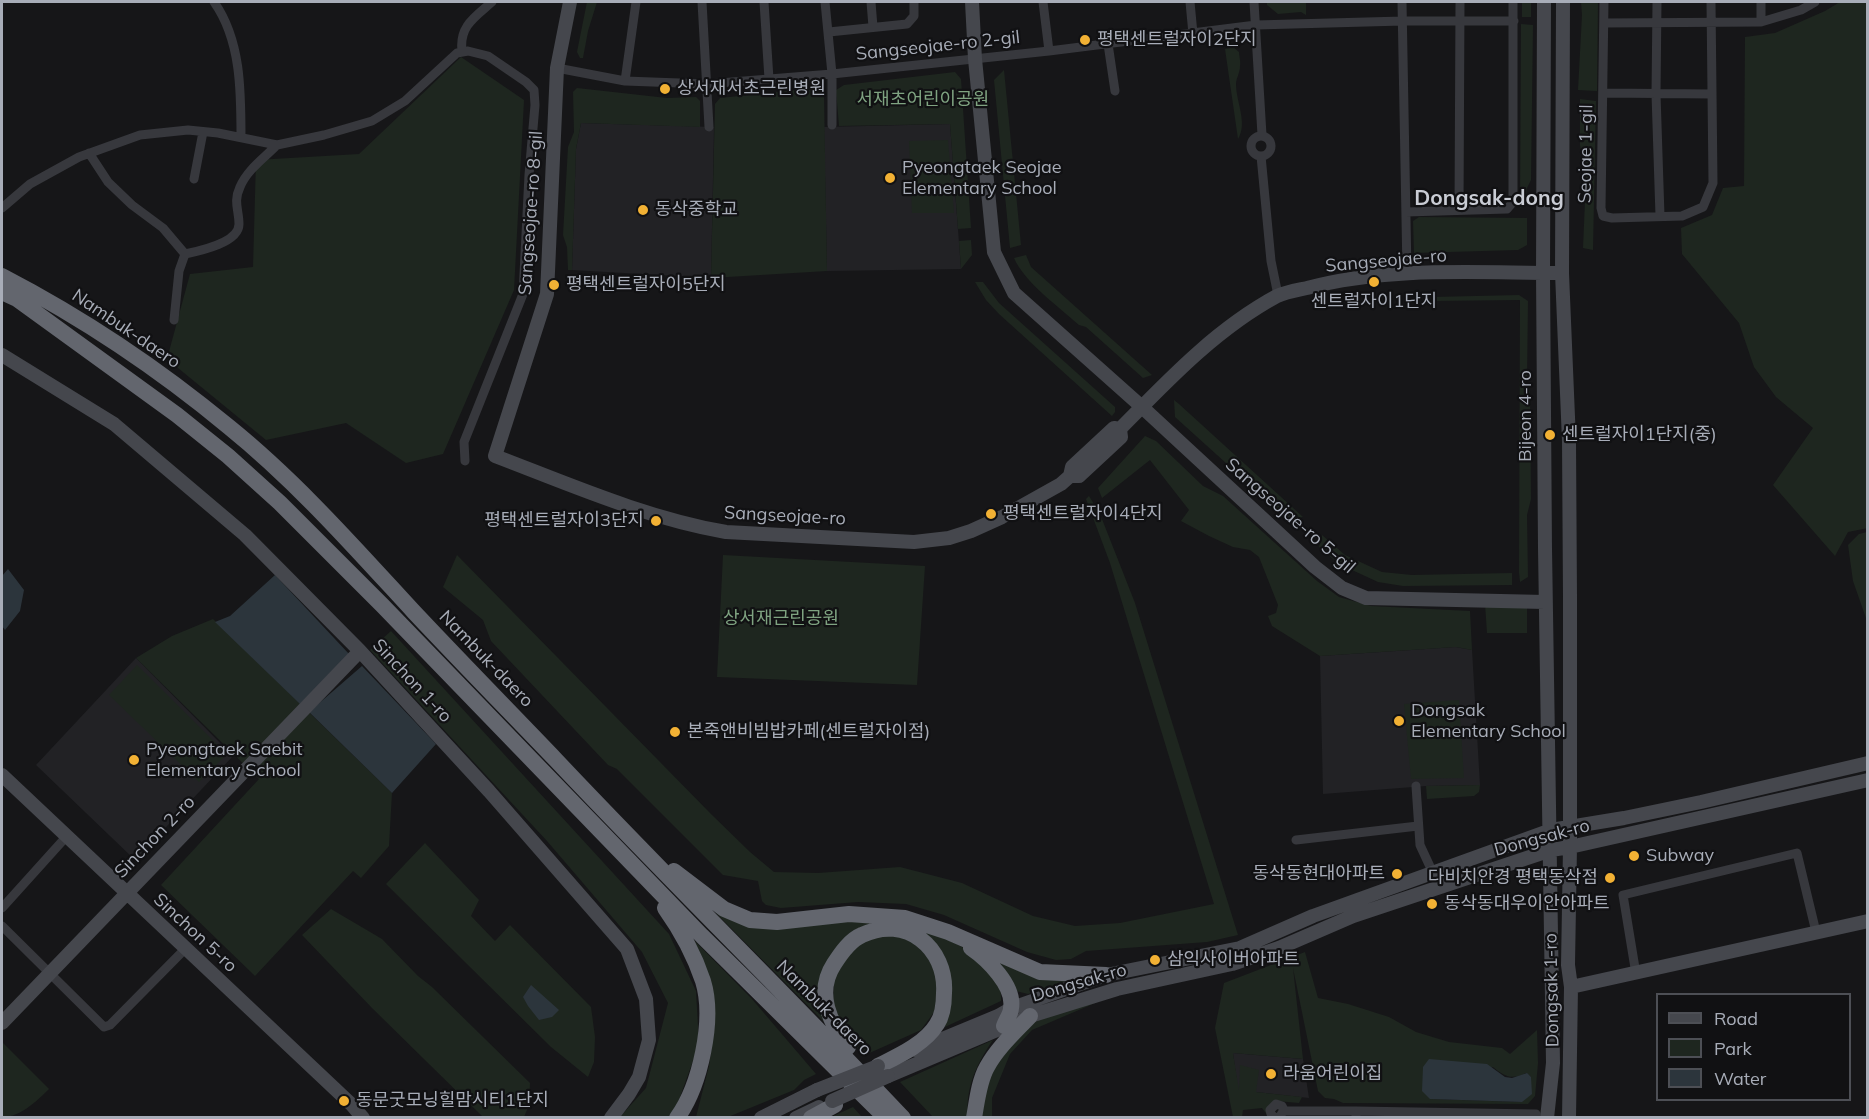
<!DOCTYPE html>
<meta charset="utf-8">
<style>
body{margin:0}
#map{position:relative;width:1869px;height:1119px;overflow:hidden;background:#161618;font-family:Mulish,sans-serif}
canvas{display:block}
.frame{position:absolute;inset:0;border:3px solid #a8adb8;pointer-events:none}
.legend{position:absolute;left:1656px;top:993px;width:195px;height:108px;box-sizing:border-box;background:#111113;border:2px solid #4d4f55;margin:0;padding:8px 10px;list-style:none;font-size:18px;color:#a8adb8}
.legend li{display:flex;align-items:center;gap:12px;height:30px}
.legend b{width:30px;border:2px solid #4d4f55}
</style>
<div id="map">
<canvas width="1869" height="1119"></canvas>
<div class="frame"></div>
<ul class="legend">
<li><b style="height:8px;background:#45474d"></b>Road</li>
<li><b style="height:16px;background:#1e261f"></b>Park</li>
<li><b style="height:16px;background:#2c353c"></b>Water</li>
</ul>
</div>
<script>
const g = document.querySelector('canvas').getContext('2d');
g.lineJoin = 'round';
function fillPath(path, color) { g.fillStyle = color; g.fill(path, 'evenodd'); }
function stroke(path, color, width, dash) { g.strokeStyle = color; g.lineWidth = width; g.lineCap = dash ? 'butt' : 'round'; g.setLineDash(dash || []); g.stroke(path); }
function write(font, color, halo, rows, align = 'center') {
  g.font = font + ' Mulish,"Noto Sans KR",sans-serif'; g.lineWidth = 4.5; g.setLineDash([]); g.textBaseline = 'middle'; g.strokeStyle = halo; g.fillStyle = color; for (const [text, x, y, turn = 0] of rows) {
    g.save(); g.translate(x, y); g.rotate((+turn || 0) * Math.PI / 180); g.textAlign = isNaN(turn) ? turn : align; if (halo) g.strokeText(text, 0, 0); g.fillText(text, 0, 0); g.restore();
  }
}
const built = new Path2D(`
 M581 123 714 127 711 278 572 270 576 149Z
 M950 124 961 269 827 271 824 127Z
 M1456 647 1472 650 1480 785 1426 786 1323 794 1320 656Z
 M136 658 233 756 135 860 36 765Z
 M1233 1053 1303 1059 1309 1098 1238 1090Z`);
const green = new Path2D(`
 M587 2H597L588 31 583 58H580L577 52Z
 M1267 2H1306V15L1301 12 1278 14 1267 5Z
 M1522 2H1531V17H1522Z
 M1581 2H1598L1597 91 1578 90 1582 15Z
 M1840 2H1867L1868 528 1848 532 1835 556 1773 485 1813 428 1776 397 1754 367 1739 323 1682 254 1681 228 1712 215 1723 188 1744 186 1745 37 1775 33 1825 11Z
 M1521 24 1533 25 1531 180 1527 188 1526 206 1520 208Z
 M1233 47 1239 52C1239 56 1241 62 1240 66 1240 73 1236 78 1236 84 1236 102 1248 123 1238 139L1225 49Z
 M461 57 524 100 514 290 443 454 406 463 346 423 266 440 167 359 190 274 253 267 256 160 359 154Z
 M1004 70 1021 245 1010 248 994 80Z
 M955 72 961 79 971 228 958 229 950 124 839 126 836 90 844 85Z
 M577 88 667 98 696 97 700 101V127L581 123 576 149 572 270H568L567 247 563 235 568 147 574 132 573 92Z
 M816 88 824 95 827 271 711 278 715 104 720 98Z
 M1580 99 1596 101 1593 250 1583 248 1586 177 1580 145Z
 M948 140 954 213H912L909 141Z
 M1419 217 1527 218V245L1518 250 1414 253 1413 221Z
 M971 240 972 255 961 269 959 241Z
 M1026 255 1031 267 1152 375 1143 378 1086 327 1079 325C1058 306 1025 283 1014 258Z
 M975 282H983L999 303 1115 407V412L1112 416 999 314 986 300Z
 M1519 295 1528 301 1527 381 1530 391 1531 499 1527 515 1528 577 1520 582 1519 572 1520 300 1432 301V297Z
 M1174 400 1179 404 1303 517 1289 520 1175 417Z
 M1145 436 1156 441 1203 486 1223 496 1317 581 1339 597 1371 606 1470 611 1472 650 1456 647 1320 656 1272 626 1268 616 1276 613 1278 605 1259 557 1250 550 1233 547 1209 536 1181 521 1189 510 1150 460 1102 498 1098 488Z
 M1089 496 1100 514 1135 603 1238 935 1207 942 1086 951 1071 959 1056 960 1027 952 944 915 906 904 858 902 781 908 766 905 762 901 758 881 723 875 617 769 608 765 491 641 483 620 443 587 457 555 711 814 750 852 774 872 818 873 900 867 962 883 1033 916 1075 926 1120 923 1214 904 1110 563 1086 499Z
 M1867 532H1868L1867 621 1853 581 1848 545 1859 534Z
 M1322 535 1345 555 1382 572 1412 575 1512 573V585L1403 586 1378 582 1339 564 1319 547Z
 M723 555 925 566 917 685 717 677Z
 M1485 604H1527V633H1487Z
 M213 619 392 793 389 846 361 878 353 871 255 976 161 885 259 779 136 658 172 636Z
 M391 631 669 934 696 991 699 1044 675 1111 669 1117H620L646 1088 668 1003 642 952 547 841 370 650Z
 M137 665 227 754 199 782 109 695Z
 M1459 700 1464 778 1411 779 1404 704Z
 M1480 785 1479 792 1474 796 1427 799 1426 786Z
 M425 843 479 900 471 916 495 941 510 925 591 1007 595 1037 594 1062 588 1077 551 1047 386 884Z
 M708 905C730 919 755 929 781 929 800 928 824 921 845 920 860 919 885 919 900 923 933 931 1006 957 1001 1001L932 1033C936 1027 941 1021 944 1014 965 964 928 919 876 926 872 927 866 927 862 928 849 933 838 949 831 960 817 986 818 998 827 1025Z
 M331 909 382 939 418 976 432 987 530 1083 529 1105 524 1117H483L372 1008 302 935Z
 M890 932 922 945 940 978 937 1008 921 1030 865 1055 846 1038 833 1010 834 975 861 940Z
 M690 936 752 999 816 1074 804 1080 794 1090 728 1117H696L709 1066 712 1044Z
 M1305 952 1318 998 1348 1004 1389 1017 1416 1032 1449 1042 1502 1048 1510 1054 1537 1030 1538 1063 1535 1096 1528 1104 1343 1103 1334 1099 1325 1098 1318 1091 1293 968 1303 1059 1233 1053 1239 1090 1240 1065 1259 1070 1256 1092 1302 1097 1299 1103 1276 1101 1268 1116 1262 1108 1243 1110 1242 1117H1233L1215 1028 1224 983ZM1493 1067C1505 1077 1512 1080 1526 1073L1531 1077 1522 1102 1430 1099Z
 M990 957 1067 981 1028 994 1016 991Z
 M1107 998 1032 1030 1010 1054 992 1098V1117H982L981 1098 997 1060 1035 1020Z
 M993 1040C977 1063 965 1088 968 1117H933L900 1082Z
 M2 1042 49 1089C37 1101 19 1118 2 1117Z
 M853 1107 862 1117 829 1118Z`);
const water = new Path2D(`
 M8 569 24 590 20 611 5 630 2 626V576Z
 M275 575 349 654 300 704 215 622 230 616Z
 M362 666 436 744 392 793 309 712Z
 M531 985 559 1010 552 1017 539 1020 528 1006 523 997Z
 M1429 1059 1487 1064 1505 1077 1512 1078 1527 1073 1531 1077 1532 1094 1522 1102 1430 1099 1422 1091 1423 1067Z`);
const street = new Path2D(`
 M214 2C241 40 241 91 241 137
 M702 2 709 127
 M764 2 769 79
 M825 2 832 74V125
 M871 2 873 27
 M1043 2 1049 51
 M1190 2 1193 34
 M1254 2 1262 135
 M1402 2 1407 273
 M1604 2 1601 208 1603 216 1612 218 1682 216 1703 207 1713 183 1711 2
 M1657 2 1656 94 1660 216
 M1761 2V22
 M1604 23 1761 22 1801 10 1815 2
 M829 32 907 24 914 16V2
 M1108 44 1115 91
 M462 51C459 26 475 17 492 2
 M557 68 625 81 707 84 832 74 1049 51 1256 25 1403 21H1514
 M625 81 636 2
 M1604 93 1712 94
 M1251 146a10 10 0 1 1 20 0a10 10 0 1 1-20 0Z
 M89 153 108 182 132 205 163 228 185 254
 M1261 156 1271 261 1278 295
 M194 179 203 132
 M2 208 30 184 79 157 140 135 188 130 218 133 277 145 324 135 372 121 405 101 457 53 468 51 488 56 526 82 534 90 535 105 529 175 523 294 464 442 465 461
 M1459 210 1460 2
 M1406 212 1507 209 1513 202V2
 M174 320 179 271 185 254C199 251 239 243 239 224 239 210 233 202 240 187 247 170 264 158 277 145
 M1416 786 1420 845 1433 873
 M1296 840 1418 826
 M2 908 66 837
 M2 926 104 1027 110 1025 186 948
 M1636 974 1623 895 1797 853 1816 932
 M1284 1111H1356
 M1275 1118 1271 1114 1270 1110 1276 1104 1282 1106 1284 1110 1279 1118
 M1356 1118V1111L1536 1114`);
const secondary = new Path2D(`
 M570 2 557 68 547 294 495 456C571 485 646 518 726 532L914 542 949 538 971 531 1002 517 1061 484 1070 476H1079L1121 437 1120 429
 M972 2 975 59 994 252 1014 293 1142 407 1315 567 1342 588 1366 598 1545 602
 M1544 2 1543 273 1545 548 1553 1063 1547 1118
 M1563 2 1562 273 1569 441 1570 598V847L1568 965 1571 987 1569 1118
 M2 355 114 424 245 535 360 651 489 791 627 949 646 999 649 1040 639 1077 629 1094 611 1118
 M1070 476 1072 467 1114 428 1120 429C1168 380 1216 329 1277 296 1286 292 1298 290 1307 288 1389 266 1478 273 1562 273
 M2 775 352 1105 363 1118
 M1571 987 1868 921
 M2 1023 360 651
 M916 1050 998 1016 1012 1008 1106 975 1240 948 1313 916 1551 830 1624 818 1701 802 1868 763
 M888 1076 1030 1016 1117 989 1232 964 1279 948 1353 916 1551 850 1570 847 1868 780
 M761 1118 817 1090
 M796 1118 819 1107`);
const highway = new Path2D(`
 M2 276C83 318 159 369 229 427 297 482 355 548 414 612 461 662 509 711 556 760 670 881 789 997 903 1118
 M2 292 17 299 177 415 228 456 280 503 382 605 702 936 886 1118
 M674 871 724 909 750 920 777 922 849 914 905 918 948 932 1040 972 1106 975
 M665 908C680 929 695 957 703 981 715 1020 700 1086 677 1118
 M971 948C987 959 1015 986 1011 1008 1011 1014 1006 1020 1004 1026
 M848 1047C830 1023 815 993 834 964 841 953 850 940 862 935 906 914 947 948 944 993 944 1003 943 1015 937 1024 925 1044 898 1056 878 1066
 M811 1118 835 1105
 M974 1118C977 1101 979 1081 987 1067 998 1047 1015 1032 1030 1016`);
const secondaryBridge = new Path2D(`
 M817 1090 878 1066
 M832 1101 888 1076`);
const markers = [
 [1085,40,6,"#f2b134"],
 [665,89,6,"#f2b134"],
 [890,178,6,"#f2b134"],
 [643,210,6,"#f2b134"],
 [1374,282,6,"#f2b134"],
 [554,285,6,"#f2b134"],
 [1550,435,6,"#f2b134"],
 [991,514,6,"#f2b134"],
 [656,521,6,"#f2b134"],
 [1399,721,6,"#f2b134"],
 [675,732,6,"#f2b134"],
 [134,760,6,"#f2b134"],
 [1634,856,6,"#f2b134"],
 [1397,874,6,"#f2b134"],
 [1610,878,6,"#f2b134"],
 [1432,904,6,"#f2b134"],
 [1155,960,6,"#f2b134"],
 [1271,1074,6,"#f2b134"],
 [344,1101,6,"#f2b134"]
];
const poiNames = [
 ["평택센트럴자이2단지",1097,40],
 ["상서재서초근린병원",677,89],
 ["Pyeongtaek Seojae",902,168],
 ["Elementary School",902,189],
 ["동삭중학교",655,210],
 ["평택센트럴자이5단지",566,285],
 ["센트럴자이1단지",1374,302,"center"],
 ["센트럴자이1단지(중)",1562,435],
 ["평택센트럴자이4단지",1003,514],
 ["평택센트럴자이3단지",644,521,"right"],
 ["Dongsak",1411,711],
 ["Elementary School",1411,732],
 ["본죽앤비빔밥카페(센트럴자이점)",687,732],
 ["Pyeongtaek Saebit",146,750],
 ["Elementary School",146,771],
 ["Subway",1646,856],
 ["동삭동현대아파트",1385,874,"right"],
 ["다비치안경 평택동삭점",1598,878,"right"],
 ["동삭동대우이안아파트",1444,904],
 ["삼익사이버아파트",1167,960],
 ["라움어린이집",1283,1074],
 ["동문굿모닝힐맘시티1단지",356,1101]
];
const streetNames = [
 ["Sangseojae-ro 2-gil",938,46,-6],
 ["Seojae 1-gil",1586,154,-89],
 ["Sangseojae-ro 8-gil",531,213,-86],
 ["Sangseojae-ro",1386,261,-5],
 ["Nambuk-daero",126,329,34],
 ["Bijeon 4-ro",1526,416,-90],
 ["Sangseojae-ro",785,516,3],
 ["Sangseojae-ro 5-gil",1290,516,41],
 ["Nambuk-daero",486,659,46],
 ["Sinchon 1-ro",412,681,47],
 ["Sinchon 2-ro",155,837,-46],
 ["Dongsak-ro",1542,838,-15],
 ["Sinchon 5-ro",195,933,43],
 ["Dongsak-ro",1079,983,-16],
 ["Dongsak 1-ro",1552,990,-91],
 ["Nambuk-daero",824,1008,45]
];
const parkNames = [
 ["서재초어린이공원",923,100],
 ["상서재근린공원",781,619]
];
const quarterNames = [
 ["Dongsak-dong",1489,199]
];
fillPath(built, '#222225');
fillPath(green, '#1e261f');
fillPath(water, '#2c353c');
stroke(street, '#37383d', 9);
stroke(secondary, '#45474d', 14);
stroke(highway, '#63666e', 16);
stroke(secondaryBridge, '#45474d', 14);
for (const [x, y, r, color] of markers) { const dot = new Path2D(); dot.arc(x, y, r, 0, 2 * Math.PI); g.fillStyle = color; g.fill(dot); stroke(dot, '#111113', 2); }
write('18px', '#a8adb8', '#111113', poiNames, 'left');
write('18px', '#a8adb8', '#111113', streetNames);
write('18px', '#7fa381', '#111113', parkNames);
write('bold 21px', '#c9ccd4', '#111113', quarterNames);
</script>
